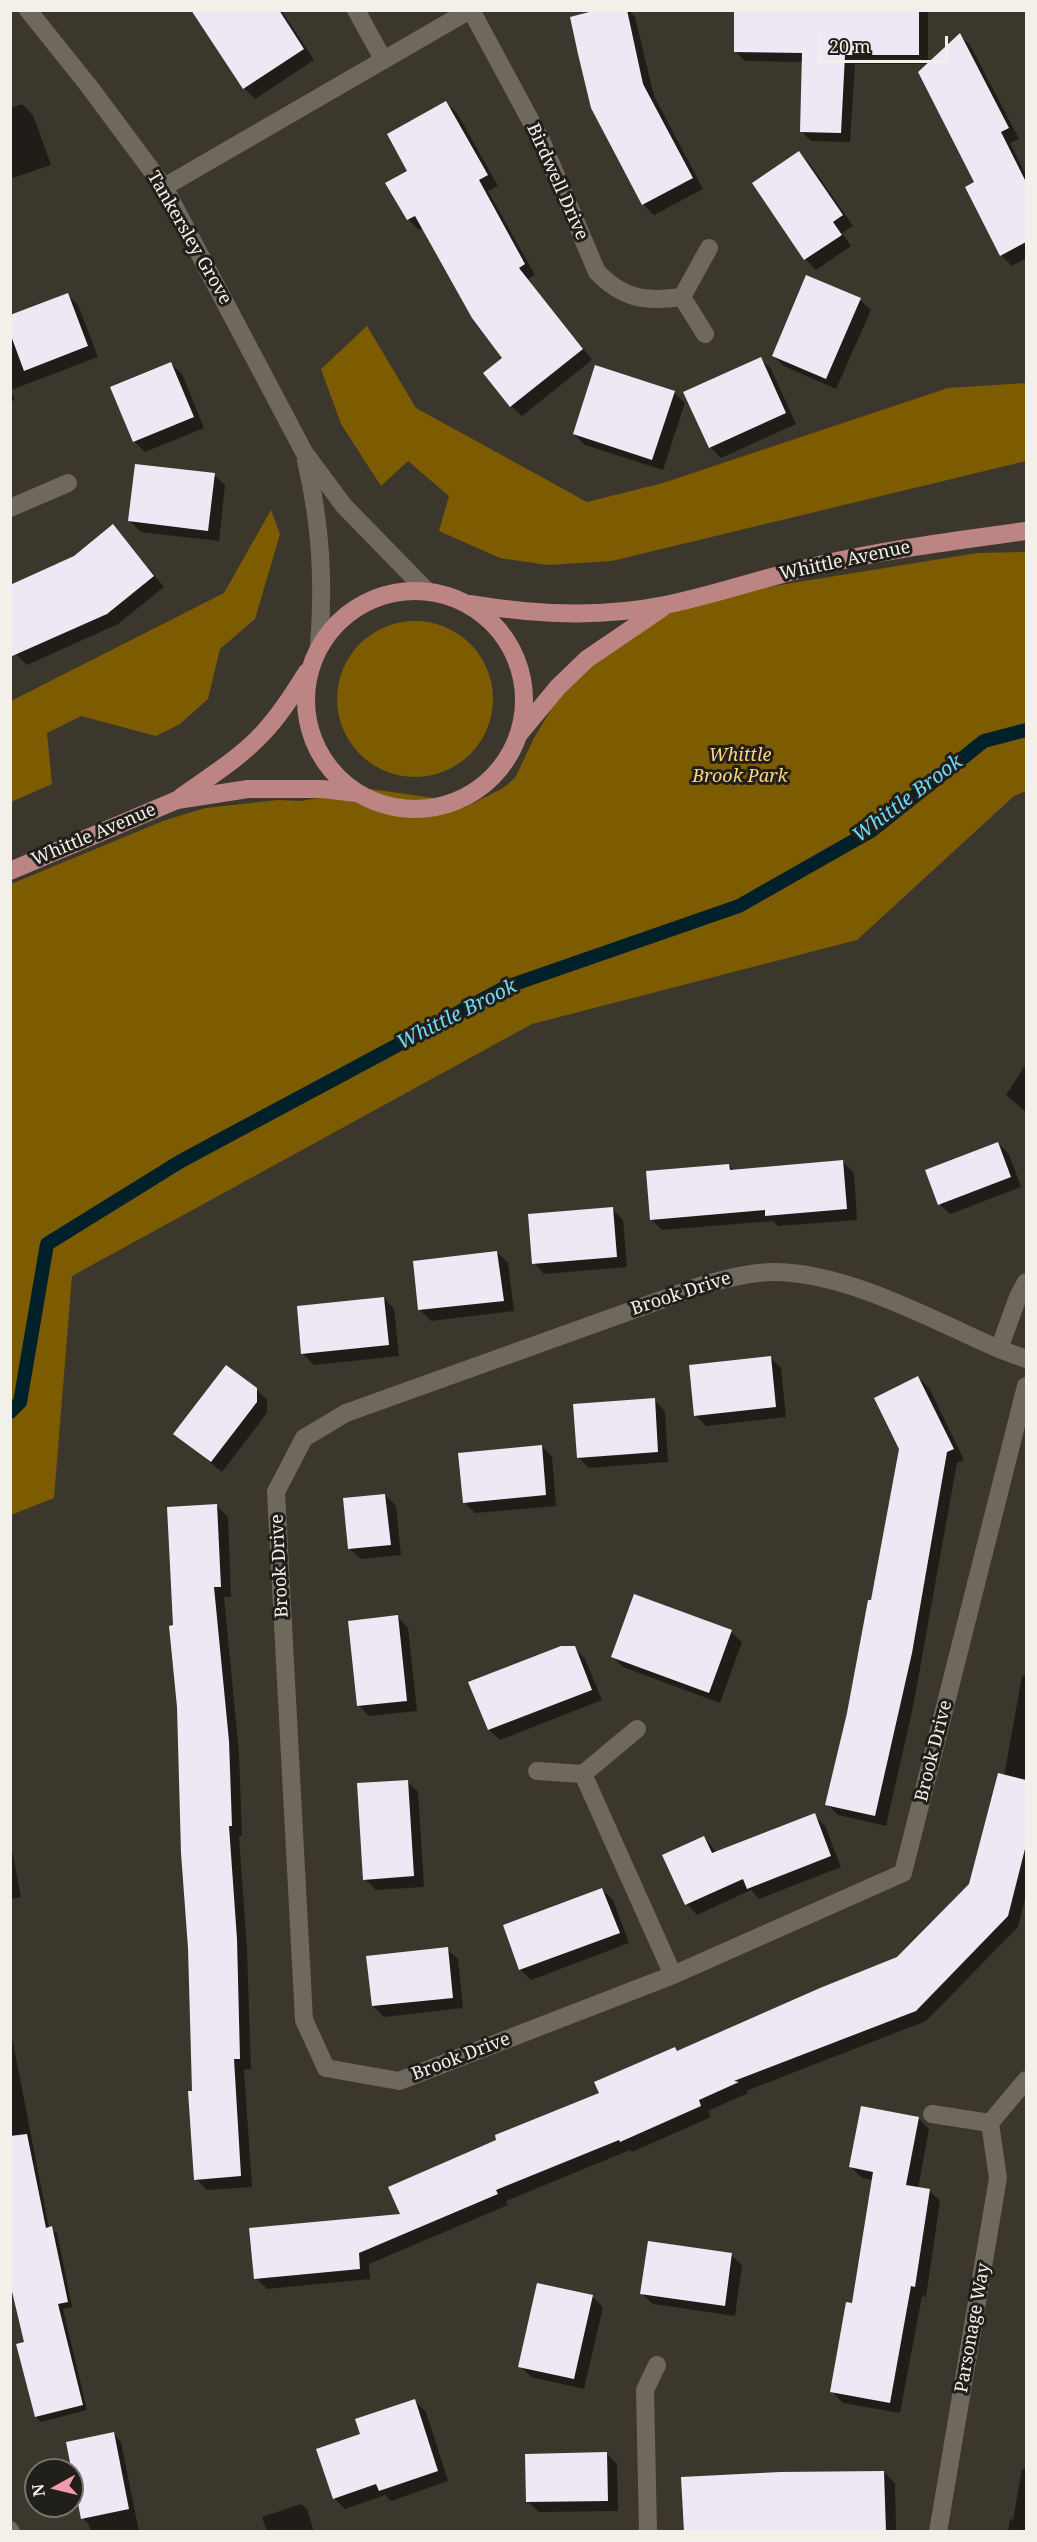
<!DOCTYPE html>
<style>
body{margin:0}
#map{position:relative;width:1037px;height:2542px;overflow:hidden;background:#3c372d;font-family:"Noto Serif",serif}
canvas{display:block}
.frame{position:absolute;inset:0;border:12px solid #f3f0e9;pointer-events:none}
.north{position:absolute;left:24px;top:2458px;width:60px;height:60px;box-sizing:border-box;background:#211f1a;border:2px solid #75736d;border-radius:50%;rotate:262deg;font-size:16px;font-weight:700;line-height:24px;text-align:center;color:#f3f0e9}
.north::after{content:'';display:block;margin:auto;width:21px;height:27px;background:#f39aac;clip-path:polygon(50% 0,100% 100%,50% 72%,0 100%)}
.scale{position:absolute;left:818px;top:36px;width:130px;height:27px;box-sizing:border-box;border:3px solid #f3f0e9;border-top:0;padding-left:8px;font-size:18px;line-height:21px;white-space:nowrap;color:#f3f0e9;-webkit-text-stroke:4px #211f1a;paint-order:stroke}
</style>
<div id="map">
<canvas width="1037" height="2542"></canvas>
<div class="frame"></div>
<div class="north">N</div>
<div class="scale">20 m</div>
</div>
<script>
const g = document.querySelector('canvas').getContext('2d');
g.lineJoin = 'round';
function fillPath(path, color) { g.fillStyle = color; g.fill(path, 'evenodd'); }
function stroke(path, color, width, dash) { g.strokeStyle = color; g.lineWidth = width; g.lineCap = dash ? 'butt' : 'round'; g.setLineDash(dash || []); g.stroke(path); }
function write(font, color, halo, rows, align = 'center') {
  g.font = font + ' "Noto Serif",serif'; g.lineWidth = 6; g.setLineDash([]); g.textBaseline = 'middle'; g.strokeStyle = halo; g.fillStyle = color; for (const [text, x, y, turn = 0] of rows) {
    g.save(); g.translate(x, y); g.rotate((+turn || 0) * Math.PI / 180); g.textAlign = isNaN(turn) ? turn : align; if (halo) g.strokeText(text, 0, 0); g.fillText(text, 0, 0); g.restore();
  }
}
const green = new Path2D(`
 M367 326 416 408 587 502 663 483 948 388 1026 383V461L612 561 548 565 500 558 439 531 449 496 408 461 381 486 341 424 321 369Z
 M271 510 280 534 255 619 220 649 208 699 180 724 156 736 81 716 47 733 52 784 11 802V701L224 593Z
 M1026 552V791L1014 796 857 940 532 1024 72 1276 54 1498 11 1515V884L163 821 205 808 278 800 301 801 370 789 455 801 464 808 503 788 515 778 534 738 558 698 657 605 977 553Z
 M337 699a78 78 0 1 1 156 0a78 78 0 1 1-156 0Z`);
const shadow = new Path2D(`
 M193 10H281L314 60 255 99 244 88Z
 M604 10H629L635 17 654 96 703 189 654 215 643 204Z
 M736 10H928V64H855L850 142 811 141 802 132 804 62 745 61 735 51Z
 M960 35 970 45 1019 139 1010 143 1026 175V258L1012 266 1001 255Z
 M446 103 457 113 498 186 488 191 535 275 528 279 592 360 522 416 511 406 504 358 423 228 419 230 408 219 409 171Z
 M22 104 33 115 51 165 10 179V108Z
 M799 153 810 164 853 226 842 233 851 246 816 270 805 259 754 183Z
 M67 294 78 305 98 357 11 390 15 400 10 402V332Z
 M860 300 871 310 836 389 784 366 773 356Z
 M760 358 771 369 796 424 721 458 710 447Z
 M171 364 182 374 204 428 145 452 134 441Z
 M674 392 685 403 663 470 585 445 574 434Z
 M214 475 225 485 219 541 141 532 130 521Z
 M113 526 164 587 118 624 27 665 16 654 13 648 75 557Z
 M1026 1064V1112L1006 1095Z
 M998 1143 1009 1154 1021 1187 950 1214 939 1204Z
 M843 1162 854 1173 857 1220 778 1226 773 1221 662 1230 651 1219 729 1165 735 1171Z
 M612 1209 623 1220 627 1267 544 1274 534 1263Z
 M497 1252 508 1263 514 1311 431 1321 420 1310Z
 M384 1298 394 1309 399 1356 314 1365 303 1354 298 1307Z
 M771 1358 781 1368 786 1417 706 1426 695 1415Z
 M918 1377 929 1388 964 1460 957 1463 913 1707 886 1826 838 1815 827 1804 873 1602Z
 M256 1389 267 1400V1413L222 1472 175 1434Z
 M654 1400 665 1411 668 1462 589 1468 578 1457Z
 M542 1446 552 1457 556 1506 475 1513 465 1503Z
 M385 1495 396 1506 401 1555 361 1559 350 1549Z
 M217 1506 228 1517 231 1597H224L239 1753 242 1836H239L247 1950 251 2069 244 2070 252 2187 207 2190 196 2179 189 1947 175 1627Z
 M398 1617 408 1628 417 1711 369 1716 358 1705Z
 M731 1632 742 1642 720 1703 623 1667 612 1656Z
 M574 1648 585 1659 602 1700 500 1740 489 1730 470 1683Z
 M1022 1676H1026V1895L1018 1927 926 2021 746 2091 748 2093 708 2111 711 2117 632 2152 630 2150 506 2201 508 2205 369 2264 370 2279 267 2289 256 2278 402 2215 675 2048 678 2052 898 1959 970 1884 1004 1776Z
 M407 1781 418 1792 424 1887 376 1890 365 1879Z
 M814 1815 825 1826 841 1867 759 1899 751 1890 697 1915 687 1904 664 1855 704 1837 717 1853Z
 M10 1839 21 1897 10 1899Z
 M602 1889 613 1900 629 1943 531 1980 520 1969Z
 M447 1949 458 1959 463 2008 384 2017 373 2006Z
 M10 2027 49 2228 57 2233 72 2307 63 2309 87 2410 41 2422 36 2417 25 2343 10 2276Z
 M918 2118 929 2129 918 2189 929 2190 940 2201 926 2297 922 2296 900 2413 843 2403 832 2392 853 2305 873 2180 862 2178 851 2167Z
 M731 2255 742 2265 735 2316 653 2304 642 2294Z
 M592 2296 603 2307 584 2389 531 2377 520 2366Z
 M415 2401 426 2412 448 2481 391 2501 385 2495 345 2509 334 2498 362 2435Z
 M113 2433 121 2442 139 2532H91L89 2525 83 2518Z
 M606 2453 617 2464 618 2511 539 2512 528 2502Z
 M1022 2469H1026V2532H1008L1010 2519 1013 2520Z
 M884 2472 895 2483 896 2532H686Z
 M301 2504 307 2509 314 2532H267L262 2517Z`);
const stream = new Path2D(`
 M10 1412 20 1402 47 1244 181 1161 506 987 739 906 871 831 984 741 1026 730`);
const building = new Path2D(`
 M191 10H279L304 49 243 89Z
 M597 10H627L643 84 693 178 642 205 591 108 578 54 570 17Z
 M734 10H919V55H845L841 133 800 132 802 53 734 52Z
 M960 33 1009 128 1001 132 1026 182V242L1000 256 965 187 974 182 918 72Z
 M446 101 488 175 479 180 525 264 519 268 583 349 510 407 483 373 502 358 472 318 415 216 407 220 385 183 407 171 387 134Z
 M799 151 843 215 833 222 842 235 804 260 752 183Z
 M806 275 861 298 826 379 772 356Z
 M68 293 88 346 24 371 10 333V315Z
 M761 357 786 413 709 448 683 392Z
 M171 362 194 417 133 442 110 387Z
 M595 365 675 391 652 460 573 434Z
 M135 464 215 473 208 531 128 521Z
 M113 524 154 576 107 614 10 657V585L74 556Z
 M998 1142 1011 1177 938 1205 925 1170Z
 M843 1160 847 1209 765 1216V1210L650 1220 646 1171 729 1164 730 1170Z
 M613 1207 617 1257 532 1264 528 1214Z
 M497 1251 504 1301 418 1310 413 1261Z
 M384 1297 389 1345 301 1354 297 1306Z
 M771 1356 776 1407 694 1416 689 1365Z
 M226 1365 257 1388V1402L211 1462 173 1434Z
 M918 1376 954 1449 947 1452 912 1653 875 1816 825 1805 847 1713 868 1600H871L899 1449 874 1398Z
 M655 1398 658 1452 577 1458 573 1404Z
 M542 1445 546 1495 463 1503 458 1453Z
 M385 1494 391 1545 348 1549 343 1498Z
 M217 1504 221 1587H214L229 1741 232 1826H229L237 1939 240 2059H234L241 2176 194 2180 188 2091H192L188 1948 181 1853 177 1707 169 1626 173 1625 167 1507Z
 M634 1594 732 1630 709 1693 611 1657Z
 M398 1615 407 1701 357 1706 348 1621Z
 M561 1646H575L592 1690 488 1730 468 1682Z
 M998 1773 1026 1780V1845L1008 1916 916 2011 734 2081 739 2082 699 2100 701 2106 620 2142 619 2140 496 2190 498 2194 359 2253 360 2269 254 2279 249 2228 400 2214 388 2187 496 2140 495 2135 599 2093 594 2082 675 2047 677 2051 820 1988 897 1957 969 1884Z
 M408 1780 414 1876 363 1880 357 1783Z
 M815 1813 831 1856 747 1889 743 1879 685 1905 662 1855 704 1836 712 1853Z
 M602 1888 620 1933 519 1970 503 1925Z
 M448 1947 453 1998 372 2006 366 1956Z
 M861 2106 919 2117 906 2185 930 2189 915 2287 911 2286 890 2403 830 2392 846 2302 852 2303 873 2172 849 2167Z
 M27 2134 46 2228 52 2226 68 2302 58 2304 83 2405 35 2417 16 2344 24 2342 10 2283V2136Z
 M648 2241 732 2253 725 2306 640 2294Z
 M537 2283 593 2295 574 2379 518 2367Z
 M415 2399 438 2471 379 2491 376 2484 333 2499 316 2449 360 2434 355 2419Z
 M114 2432 129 2509 81 2519 66 2442Z
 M607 2452 608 2501 526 2502 525 2454Z
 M884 2471 886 2532H684L681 2477 780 2472Z`);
const minor = new Path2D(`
 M28 10 88 85 164 187 304 452 344 506 427 591
 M356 10 383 59
 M471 10 541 140 597 272C623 299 646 302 682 297
 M164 187 470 10
 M705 334 682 297 709 248
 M306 461C321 525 324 581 319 646
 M10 508 68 483
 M1026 1282 1018 1297 999 1349 1026 1359
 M999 1349C933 1320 848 1273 776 1272 749 1272 725 1279 700 1286L346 1413 304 1438 276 1492 304 2020 326 2068 399 2081 673 1975 903 1873 1026 1386
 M537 1771 583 1774 637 1729
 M583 1774 673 1975
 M932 2114 990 2123 1026 2080
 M10 2530 11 2532
 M648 2532 645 2390 657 2365
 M938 2532 998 2178 990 2123`);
const major = new Path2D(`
 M306 700a109 109 0 1 1 218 0a109 109 0 1 1-218 0Z
 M471 604C536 615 600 618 665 605 714 595 762 578 811 567 882 550 954 541 1026 531
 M519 734 558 687 587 659 662 608
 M181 797C209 777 239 759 263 733 280 715 293 694 307 672
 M10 871 177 800 248 789H322L357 793`);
const streetNames = [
 ["Birdwell Drive",557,182,66],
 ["Tankersley Grove",189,238,60],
 ["Whittle Avenue",845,561,-12],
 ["Whittle Avenue",94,835,-23],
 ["Brook Drive",681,1294,-18],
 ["Brook Drive",280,1566,-93],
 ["Brook Drive",934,1751,-76],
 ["Brook Drive",461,2057,-21],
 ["Parsonage Way",973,2328,-80]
];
const parkNames = [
 ["Whittle",740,756],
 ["Brook Park",740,777]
];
const waterNames = [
 ["Whittle Brook",908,799,-37],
 ["Whittle Brook",457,1015,-27]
];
fillPath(green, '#7d5c01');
fillPath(shadow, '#0007');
stroke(stream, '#00202a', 14);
fillPath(building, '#eee7f4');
stroke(minor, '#6e685d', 18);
stroke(major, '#bd8484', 18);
write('18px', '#f3f0e9', '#211f1a', streetNames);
write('italic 18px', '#fdd480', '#211f1a', parkNames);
write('italic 20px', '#6bdbfd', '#211f1a', waterNames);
</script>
